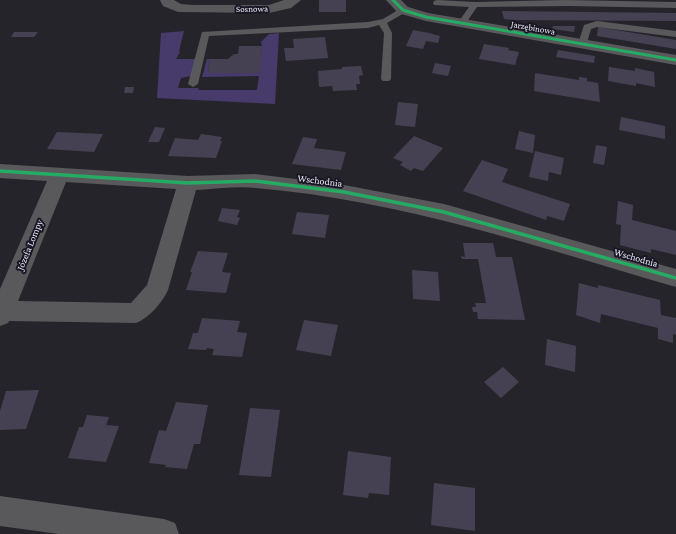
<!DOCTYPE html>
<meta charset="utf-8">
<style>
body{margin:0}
canvas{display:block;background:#25242a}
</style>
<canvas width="676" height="534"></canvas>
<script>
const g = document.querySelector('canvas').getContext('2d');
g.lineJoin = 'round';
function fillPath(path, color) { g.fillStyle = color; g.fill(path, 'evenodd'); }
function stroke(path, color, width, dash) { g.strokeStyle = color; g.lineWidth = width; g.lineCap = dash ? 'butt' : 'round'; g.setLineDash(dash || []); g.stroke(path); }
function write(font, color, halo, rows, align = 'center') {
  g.font = font + ' "Crimson Pro",serif'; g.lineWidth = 4; g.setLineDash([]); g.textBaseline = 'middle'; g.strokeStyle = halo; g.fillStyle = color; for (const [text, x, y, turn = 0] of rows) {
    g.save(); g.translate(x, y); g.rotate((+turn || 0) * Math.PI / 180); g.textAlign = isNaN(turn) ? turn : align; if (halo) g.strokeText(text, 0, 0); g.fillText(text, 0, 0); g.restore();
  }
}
const green = new Path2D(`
 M184 31 179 51 180 52 176 59H196L191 76 181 78 178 88H199L198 90H257L259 76 202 77 207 59H210L208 73H259L262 46 261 42 269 34 279 33 275 104 157 98 161 33Z`);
const building = new Path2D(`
 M319 0H346V12H319Z
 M502 11 676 13V21L512 20 504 19Z
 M553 26H575L574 32 552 29Z
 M598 27 676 40V49L597 36Z
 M413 30 429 33 440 36 438 43 426 41 423 49 406 46Z
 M14 32H38L34 37H11Z
 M325 37 328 58 286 61 284 48H294L293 39Z
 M484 44 509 48 508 50 519 52 515 65 479 59Z
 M239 46H262L260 73H208L210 59H228L234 54H238Z
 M558 50 595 56 594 63 556 57Z
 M435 63 451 66 448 76 432 73Z
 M361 66 363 75 359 76 360 84H356L357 90 333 91 332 86 319 87 318 71 342 69V67Z
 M609 67 635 71V68L654 72 655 87 636 83V86L608 81Z
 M535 73 579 80V77L587 78V81L598 83 600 102 534 91Z
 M125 87H134L133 93H124Z
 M398 102 418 104 415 127 395 125Z
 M621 117 665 126V139L619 130Z
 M155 127 165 128 159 142H148Z
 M519 131 535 135 533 153 515 149Z
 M57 132 103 134 94 152 47 149Z
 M201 134 222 137 220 141H222L216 158 168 156 175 138 198 140Z
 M414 136 443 148 423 171 414 168 411 171 400 165 403 162 393 158Z
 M303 137 317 139 314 148 346 152 341 170 292 164Z
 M596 145 607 147 604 165 593 163Z
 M535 151 564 158 561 175 549 172 548 181 529 177Z
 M482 160 508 169 502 182 570 204 564 221 547 216 546 220 463 191Z
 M618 201 633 205 632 220 676 231V255L651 249V253L620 245 621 225 616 224Z
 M222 208 240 210 237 217 240 218 237 225 218 221Z
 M297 212 329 215 325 238 292 234Z
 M463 243H493L496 257H512L525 320 478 319 477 312H473L472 307H476L475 303H486L478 259H462L461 256 465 257Z
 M198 251 228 253 222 272 231 273 226 293 186 290 192 272H190Z
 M412 270 438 272 440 301 413 299Z
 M579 283 598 288V285L660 300 661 315 676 318V335L673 334V343L658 339V328L601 314 600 323 576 315Z
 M202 318 240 321 237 332 247 333 242 357 212 355 214 349 207 348 206 350 188 349 193 333H198Z
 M304 320 338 325 331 356 296 350Z
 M547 339 576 346 575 372 545 365Z
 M503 367 519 382 501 398 484 382Z
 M39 390 26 429 0 430V411L6 391Z
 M176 402 208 405 200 444H194L187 469 165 467 166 465 149 463 159 430 166 431Z
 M250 408 280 410 271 477 239 475Z
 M87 415 109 417 106 425 119 426 106 462 68 458 79 427H83Z
 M348 451 391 457 389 495 369 493 368 498 343 495Z
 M434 483 475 488V531L431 525Z`);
const service = new Path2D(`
 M437 0 475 2 564 0 676 2V8L570 6 477 7 464 26 461 27 457 24 469 7 434 5 433 3 434 1Z
 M403 7 407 10 406 12 387 23 392 33 391 79 389 81H383L381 79 384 33 379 25 368 28 209 36 198 84 193 87 188 84 202 32 368 22 383 19Z
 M597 21 676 31V37L597 27 591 29 586 46H580L578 44 584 25Z`);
const minor = new Path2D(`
 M160 0H174L181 4 193 5H269L284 0H301L291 8 269 13 178 12 163 6Z
 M386 0H401L408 7 428 13 676 55V65L426 21 398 13Z
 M0 164 188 176 255 174 344 185 444 204 676 269V287C538 247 400 200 256 188 237 186 216 189 196 190L168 290C162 303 149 318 136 323L9 321 8 323 0 326V289L47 181 0 178ZM66 182 176 189 147 285 131 303 18 301Z
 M0 496 164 519 175 523 179 534H59L0 526Z`);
const cyclewayFar1 = new Path2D(`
 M393 0 403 10 426 17 676 60`);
const cycleway = new Path2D(`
 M0 171 188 183 255 181 344 192 444 212 676 278`);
const farStreetnames = [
 ["Sosnowa",252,9,-1],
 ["Jarzębinowa",533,28,10]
];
const streetNames = [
 ["Wschodnia",320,181,7],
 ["Józefa Lompy",30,245,-68],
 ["Wschodnia",636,258,16]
];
fillPath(green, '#463b6b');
fillPath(building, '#454152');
fillPath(service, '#59595c');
fillPath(minor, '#59595c');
stroke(cyclewayFar1, '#26ab63', 3);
stroke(cycleway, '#26ab63', 3.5);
write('9px', '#e9e8f2', '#191725', farStreetnames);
write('10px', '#e9e8f2', '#191725', streetNames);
</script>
